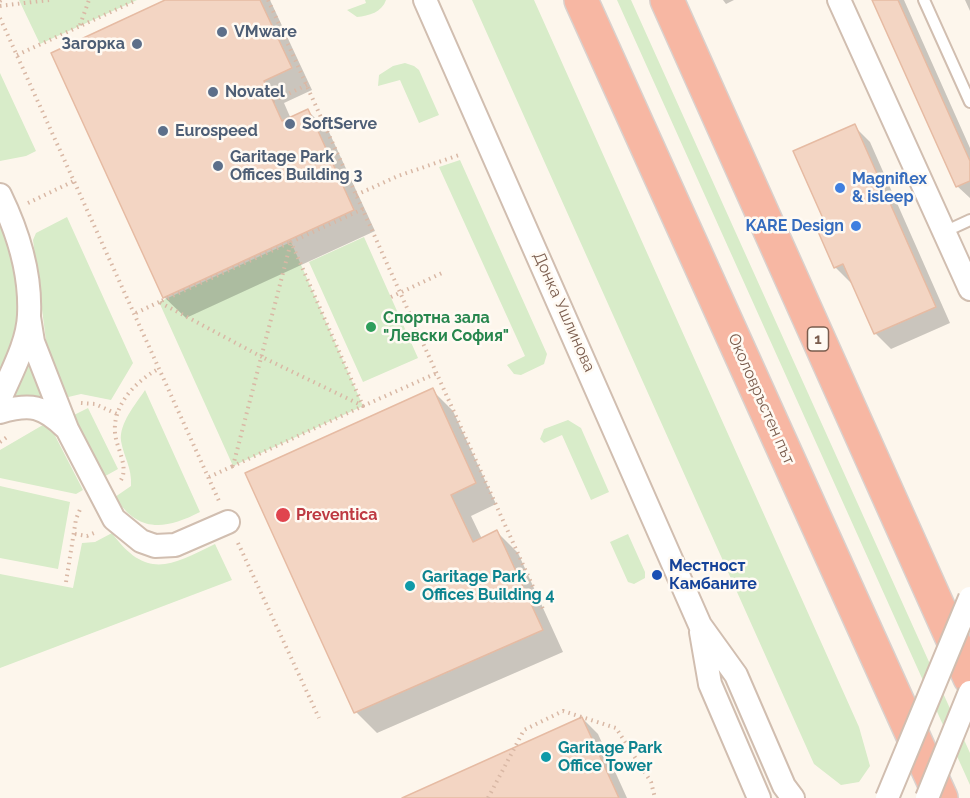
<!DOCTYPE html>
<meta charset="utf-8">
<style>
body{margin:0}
canvas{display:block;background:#fdf6ec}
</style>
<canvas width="970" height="798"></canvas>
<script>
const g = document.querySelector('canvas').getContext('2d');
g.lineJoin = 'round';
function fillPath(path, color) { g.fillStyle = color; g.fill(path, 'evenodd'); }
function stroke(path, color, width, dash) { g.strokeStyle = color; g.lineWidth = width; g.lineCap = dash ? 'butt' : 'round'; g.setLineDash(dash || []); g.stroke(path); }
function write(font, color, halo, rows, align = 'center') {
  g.font = font + ' Raleway,sans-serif'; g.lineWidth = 5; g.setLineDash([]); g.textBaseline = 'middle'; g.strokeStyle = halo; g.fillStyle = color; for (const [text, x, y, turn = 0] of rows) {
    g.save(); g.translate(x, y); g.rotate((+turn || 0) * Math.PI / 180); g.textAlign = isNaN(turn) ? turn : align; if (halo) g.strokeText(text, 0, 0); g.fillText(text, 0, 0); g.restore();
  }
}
const green = new Path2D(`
 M19 0H137L40 44Z
 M365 0H386C382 12 369 16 357 17L347 10 366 3Z
 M472 0H534L859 727 870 766 859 782 841 785 814 764Z
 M617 0H631L970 753V785Z
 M405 63 414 66 419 70 439 115 419 123 400 80 378 86 379 75 393 66Z
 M0 73 36 151 26 156 0 161Z
 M460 160 547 354 544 364 521 375 514 374 507 365 525 356 439 167Z
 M0 211 12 240 21 323 0 374Z
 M67 217 133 363 111 400 81 394 64 398 47 348 33 240 36 233Z
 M364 237 418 358 363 382 309 262Z
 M291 242 363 406 233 466 159 302Z
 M29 353 46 403 11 399Z
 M145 390 200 512C165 530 138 533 115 497L131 486C132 467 124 458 121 441 119 423 136 404 145 390Z
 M88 408 118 469 100 479 70 417Z
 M568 420 581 428 609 492 591 500 562 435 544 443 540 439 544 429Z
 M48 422 83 490 76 494 0 478V450Z
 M0 486 70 502 58 569 0 558Z
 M112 533C147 581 172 565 215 544L232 580 0 668V574L73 588 82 543 95 542Z
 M628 534 645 572V578L634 584 628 582 610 542Z`);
const shadow = new Path2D(`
 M169 0H270L312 90 284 103 291 119 308 111 329 132 375 231 186 318 164 297Z
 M723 0H734L726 4Z
 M874 0H904L970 148V198L957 186Z
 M965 0H970V11Z
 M854 126 870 142 950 323 891 349 875 333 853 282 851 283 835 267 827 224Z
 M432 390 453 411 496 504 471 516 482 539 497 532 518 553 563 652 377 733 356 712Z
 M582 718 598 734 627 798H406Z`);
const building = new Path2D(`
 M165 0H260L292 68 264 81 282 121 308 109 354 210 163 298 51 53Z
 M872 0H898L970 161V181L956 187Z
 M855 124 936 307 874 334 843 264 834 268 816 227 825 223 793 151Z
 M433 388 476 483 451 495 473 542 497 530 543 630 354 713 245 473Z
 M582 717 619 798H402Z`);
const path = new Path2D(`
 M268 0 543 609
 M0 1 2 0
 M0 6 49 0
 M0 18 219 501
 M80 25 89 0
 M17 55 137 0
 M273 101 307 85
 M356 195 398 176 462 154
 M28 203 74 181
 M363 209 291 242 363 406 437 373
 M391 297 442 273
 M136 313 159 302
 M262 357 159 302 291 242 233 466 363 406 262 357
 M81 403 95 404 117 414
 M0 442 7 437
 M209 477 233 466
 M121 480C128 468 119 452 116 439 109 408 135 381 160 368
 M75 534 87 536 94 533
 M238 543 319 718
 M66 582 76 519 81 507
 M488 798 524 730 563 711 616 728 651 782 655 798`);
const lane = new Path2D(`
 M924 0 970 102
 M944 232 970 220`);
const street = new Path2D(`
 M425 0 700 625 736 675 784 786 793 798
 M839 0 970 289
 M0 195C18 232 31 273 29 315 28 343 11 373 0 399
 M29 317 33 342 67 429 114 519 141 541 155 546 175 545 228 522
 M0 412C31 403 43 406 66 428
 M701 632 710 684 759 798`);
const highway = new Path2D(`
 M581 0 941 798
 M667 0 970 678`);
const streetBridge = new Path2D(`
 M887 798 970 598
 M927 798 970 692`);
const markers = [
 [222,32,6,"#5c6f8a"],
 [137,44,6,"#5c6f8a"],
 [213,92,6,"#5c6f8a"],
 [290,124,6,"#5c6f8a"],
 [163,131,6,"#5c6f8a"],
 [218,166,6,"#5c6f8a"],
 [840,188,6,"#3f7fe0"],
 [856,226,6,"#3f7fe0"],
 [371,327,6,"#2e9e5b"],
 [283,515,8,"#e0444e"],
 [657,575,6,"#1a4fb4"],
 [410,586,6,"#0f9aa8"],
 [546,757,6,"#0f9aa8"]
];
const shields = [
 [818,339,21]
];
const shieldNames = [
 ["1",818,339]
];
const serviceNames = [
 ["VMware",234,32],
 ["Загорка",125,44,"right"],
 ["Novatel",225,92],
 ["SoftServe",302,124],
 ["Eurospeed",175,131],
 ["Garitage Park",230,157],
 ["Offices Building 3",230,175]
];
const shopNames = [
 ["Magniflex",852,179],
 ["& isleep",852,197],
 ["KARE Design",844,226,"right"]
];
const streetNames = [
 ["Донка Ушлинова",564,312,66],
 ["Околовръстен път",761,399,66]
];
const leisureNames = [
 ["Спортна зала",383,318],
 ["\"Левски София\"",383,336]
];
const healthNames = [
 ["Preventica",296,515]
];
const transitNames = [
 ["Местност",669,566],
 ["Камбаните",669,584]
];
const cultureNames = [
 ["Garitage Park",422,577],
 ["Offices Building 4",422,595],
 ["Garitage Park",558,748],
 ["Office Tower",558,766]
];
fillPath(green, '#d8ecc9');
fillPath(shadow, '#0003');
fillPath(building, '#f3d5c3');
stroke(building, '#e6bba3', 1.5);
stroke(lane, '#d1beb0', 14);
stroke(street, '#d1beb0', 26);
stroke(highway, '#dad1cd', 36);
stroke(path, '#d9b8a5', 4, [1.5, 4.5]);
stroke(lane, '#fff', 10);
stroke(street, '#fff', 22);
stroke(highway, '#f7b7a3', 33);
stroke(streetBridge, '#d1beb0', 26, []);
stroke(streetBridge, '#fff', 22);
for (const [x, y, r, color] of markers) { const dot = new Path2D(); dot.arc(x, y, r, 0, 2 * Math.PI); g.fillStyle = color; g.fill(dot); stroke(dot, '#fffaf3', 2); }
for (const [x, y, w] of shields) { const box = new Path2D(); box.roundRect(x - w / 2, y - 12, w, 24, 4.5); g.fillStyle = '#fffaf3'; g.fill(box); stroke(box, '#7a5c4d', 1.5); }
write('bold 15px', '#7a5c4d', null, shieldNames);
write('bold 16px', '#4e5e75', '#fffaf3', serviceNames, 'left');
write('bold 16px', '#366cbe', '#fffaf3', shopNames, 'left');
write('16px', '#7a5c4d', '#fffaf3', streetNames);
write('bold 16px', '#27864d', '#fffaf3', leisureNames, 'left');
write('bold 16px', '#be3a42', '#fffaf3', healthNames, 'left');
write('bold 16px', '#164399', '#fffaf3', transitNames, 'left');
write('bold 16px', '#0d838f', '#fffaf3', cultureNames, 'left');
</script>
